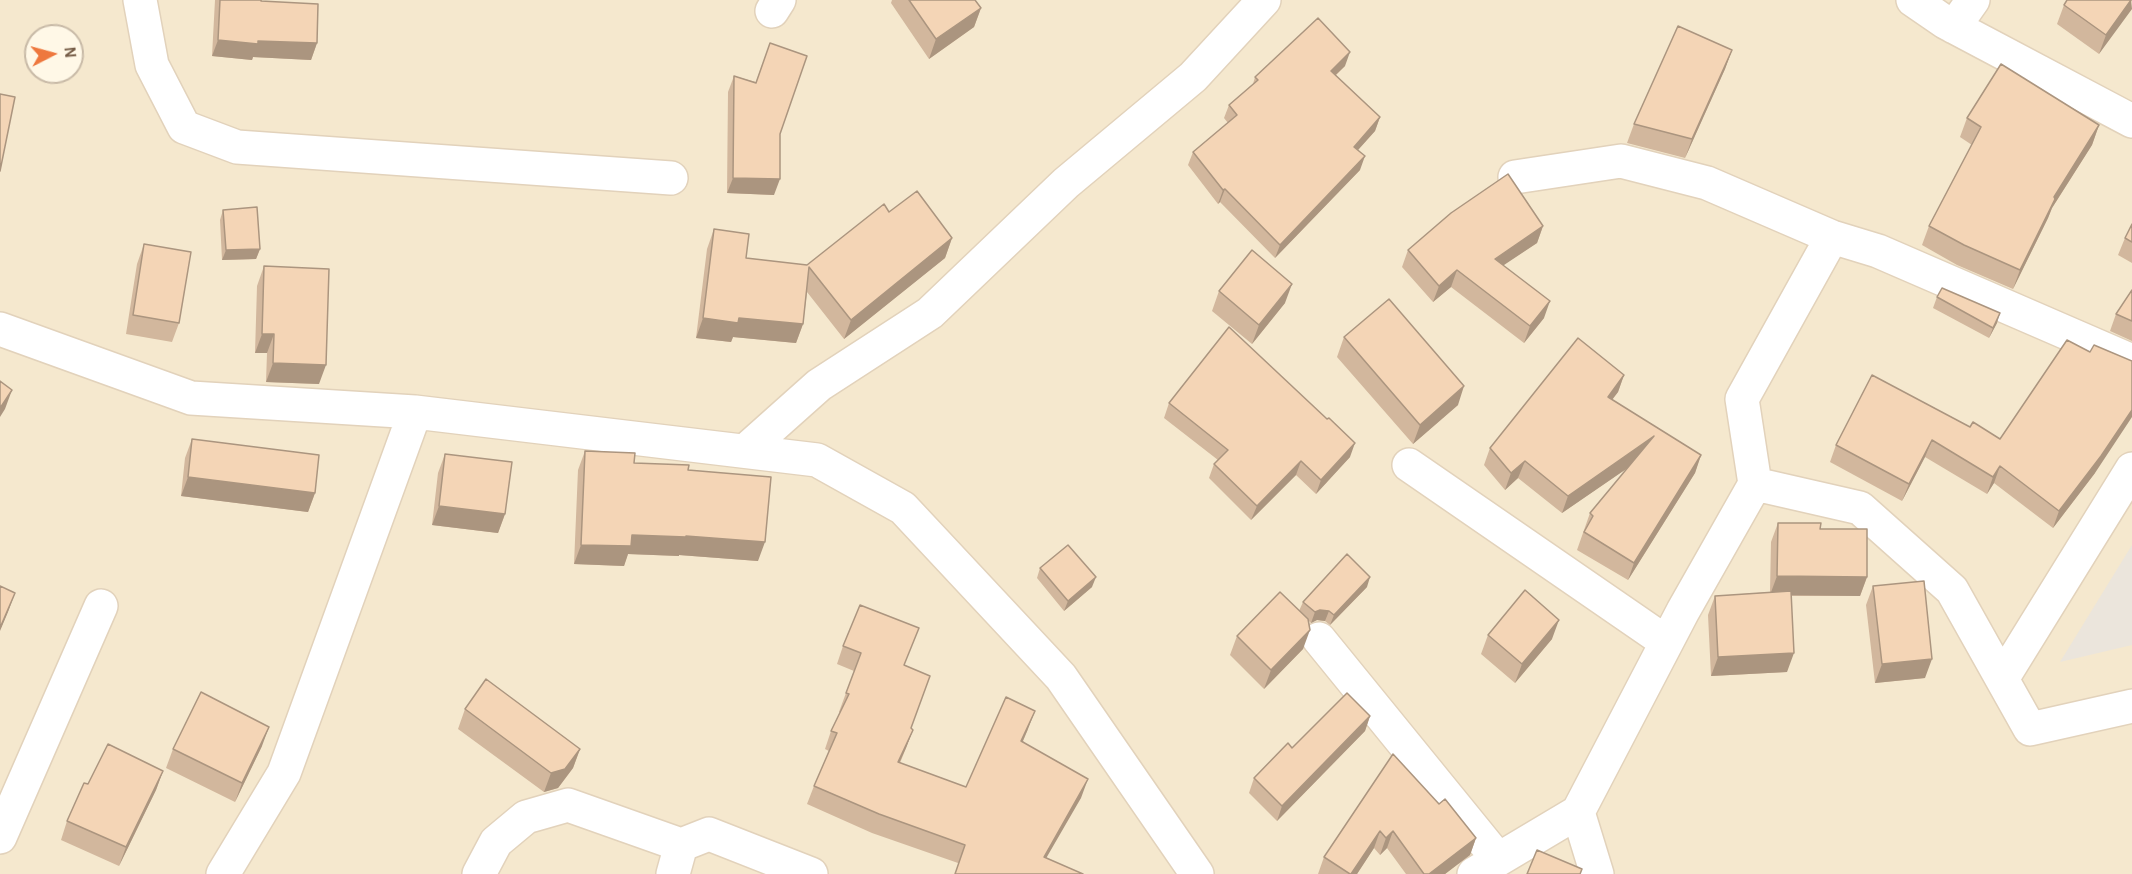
<!DOCTYPE html>
<style>
body{margin:0}
#map{position:relative;width:2132px;height:874px;overflow:hidden;background:#fdf5e0;font-family:"Alegreya Sans",sans-serif}
canvas{display:block}
.north{position:absolute;left:24px;top:24px;width:60px;height:60px;box-sizing:border-box;background:#fff8e7;border:2px solid #c8baa7;border-radius:50%;rotate:84deg;font-size:16px;font-weight:700;line-height:24px;text-align:center;color:#755c46}
.north::after{content:'';display:block;margin:auto;width:21px;height:27px;background:#ee783e;clip-path:polygon(50% 0,100% 100%,50% 72%,0 100%)}
</style>
<div id="map">
<canvas width="2132" height="874"></canvas>
<div class="north">N</div>
</div>
<script>
const g = document.querySelector('canvas').getContext('2d');
g.lineJoin = 'round';
function fillPath(path, color) { g.fillStyle = color; g.fill(path, 'evenodd'); }
function stroke(path, color, width, dash) { g.strokeStyle = color; g.lineWidth = width; g.lineCap = dash ? 'butt' : 'round'; g.setLineDash(dash || []); g.stroke(path); }
const residential = new Path2D(`
 M0 0H2132V874H0ZM36 36H72V72H36Z`);
const industrial = new Path2D(`
 M2132 545V645L2060 662Z`);
const minor = new Path2D(`
 M140 0 152 65 184 127 237 147 671 178
 M1913 0 1945 22 2132 121
 M772 11 779 0
 M1954 27 1973 0
 M1515 177 1621 161 1707 183 1832 237 1878 251 2132 361
 M0 329 191 398 415 412 817 460 903 508 1061 677 1197 874
 M745 451 819 385 930 313 1066 183 1193 77 1264 0
 M1409 465 1666 642
 M1755 484 1742 399 1832 237
 M1319 639 1498 859
 M2002 679 2132 469
 M1578 812 1597 874
 M0 837 101 606
 M223 874 284 773 415 412
 M479 874 496 842 526 817 568 805 681 845 709 834 811 874
 M673 874 681 845
 M1474 874 1578 812 1683 611 1755 484 1860 508 1952 590 2030 729 2132 706`);
const wall = new Path2D(`
 M215 0H261L317 43 311 60 253 57 252 60 212 56Z
 M892 0H975L981 8 974 27 929 59 891 3Z
 M2132 0 2099 54 2057 24 2064 5Z
 M770 43 774 195 727 193 728 92 734 76 756 82Z
 M1732 50 1725 69 1685 158 1627 143 1634 124Z
 M1345 66 1336 75 1380 117 1375 131 1358 150 1360 170 1275 258 1220 202 1218 204 1188 165 1193 152 1228 123 1224 118 1229 105 1253 84 1255 77Z
 M1967 118 2099 125 2092 145 2052 208 2048 218 2013 289 1957 265 1922 245 1929 226 1972 145 1960 137Z
 M223 210 260 249 256 259 222 260 220 220Z
 M889 212 952 238 945 258 844 339 807 292 803 324 796 343 733 337 731 342 696 338 707 249 714 229 746 258 807 265Z
 M2132 224V263L2118 255 2125 238Z
 M1543 226 1537 243 1503 265 1544 318 1524 343 1451 287 1433 302 1402 267 1408 250Z
 M144 244 179 323 172 342 126 334 137 264Z
 M264 266 319 384 266 382 267 353H255L257 286Z
 M2132 290V341L2110 331 2116 314Z
 M1219 291 1285 303 1252 344 1212 311Z
 M1937 297 1997 323 1989 338 1933 308Z
 M1344 337 1458 405 1413 444 1337 357Z
 M1624 375 1618 392 1612 400 1701 455 1695 473 1628 580 1577 550 1590 513 1629 467 1562 513 1518 478 1505 490 1484 465 1490 448Z
 M1169 403 1350 457 1316 494 1296 475 1251 520 1209 478 1214 464 1218 460 1164 418Z
 M1970 427 2000 439 2095 473 2053 528 1994 483 1987 494 1925 457 1902 501 1830 462 1836 445Z
 M192 439 315 493 308 512 181 496 185 458Z
 M585 451 634 463 688 470 758 561 679 555V556L628 554 624 566 574 564 578 470Z
 M445 454 505 514 498 533 432 525 438 473Z
 M1778 523 1820 529 1867 577 1860 596H1791L1787 672 1711 676 1708 615 1715 596 1770 592 1771 542Z
 M1040 568 1092 587 1064 611 1037 578Z
 M1873 586 1925 678 1875 683 1866 605Z
 M1367 587 1330 625 1325 621 1317 620 1311 623 1308 620 1303 649 1264 689 1230 655 1237 636 1299 611 1303 602Z
 M1488 635 1552 639 1515 683 1481 654Z
 M843 646 905 666 911 728 913 730 906 748 900 763 966 787 1028 729 1023 741 1081 798 958 863 872 833 807 804 814 786 829 751 825 749 831 731 840 712H839L854 671 837 664Z
 M465 709 580 749 573 768 558 788 544 792 458 729Z
 M1370 716 1365 731 1277 821 1249 793 1254 778 1292 748Z
 M262 746 235 802 166 768 173 749Z
 M163 771 156 790 119 866 61 840 67 821 88 784Z
 M1439 804 1476 838 1470 855 1445 874H1406L1387 848 1380 855 1374 848 1357 874H1318L1324 857Z`);
const shadedWall = new Path2D(`
 M2131 0 2132 9 2099 54 2106 35Z
 M981 8 974 27 929 59 936 39Z
 M218 40 317 43 311 60 253 57 252 60 212 56Z
 M1732 50 1725 69 1685 158 1692 139Z
 M1350 52 1345 66 1326 84 1331 71Z
 M1380 117 1375 131 1349 160 1354 147Z
 M2099 125 2092 145 2052 208 2048 218 2013 289 2020 270 2054 197Z
 M1365 156 1360 170 1275 258 1280 245Z
 M733 178 780 179 774 195 727 193Z
 M1225 189 1220 202 1218 204 1223 190Z
 M1543 226 1537 243 1489 275 1495 259Z
 M952 238 945 258 844 339 851 320Z
 M260 249 256 259 222 260 226 250Z
 M1457 270 1451 287 1433 302 1439 286Z
 M1292 284 1285 303 1252 344 1259 325Z
 M1550 301 1544 318 1524 343 1530 326Z
 M2000 313 1997 323 1989 338 1993 328Z
 M703 318H739L803 324 796 343 733 337 731 342 696 338Z
 M262 334H274L267 353H255Z
 M273 363 326 365 319 384 266 382Z
 M1624 375 1618 392 1601 414 1608 397Z
 M1464 386 1458 405 1413 444 1420 425Z
 M12 390 5 409 0 417V408Z
 M2132 410V417L2095 473 2053 528 2059 511Z
 M1654 436 1648 454 1562 513 1568 496Z
 M1932 440 1925 457 1902 501 1909 484Z
 M1355 443 1350 457 1316 494 1321 480Z
 M1701 455 1695 473 1628 580 1634 563Z
 M1301 461 1296 475 1251 520 1257 506Z
 M1525 461 1518 478 1505 490 1511 473Z
 M2000 466 1994 483 1987 494 1993 477Z
 M188 477 315 493 308 512 181 496Z
 M439 506 505 514 498 533 432 525Z
 M632 535 686 536 765 542 758 561 679 555V556L628 554 624 566 574 564 581 545Z
 M1777 576 1867 577 1860 596 1770 595Z
 M1096 577 1092 587 1064 611 1068 601Z
 M1370 577 1367 587 1330 625 1334 615Z
 M15 593 8 612 0 631V628Z
 M1320 610 1329 611 1325 621 1317 620 1311 623 1315 612Z
 M1559 620 1552 639 1515 683 1522 664Z
 M1310 630 1303 649 1264 689 1271 670Z
 M1794 653 1787 672 1711 676 1718 657Z
 M1932 659 1925 678 1875 683 1882 664Z
 M1035 711 1028 729 1015 759 1021 741Z
 M1370 716 1365 731 1277 821 1282 806Z
 M269 727 262 746 235 802 242 783Z
 M913 730 906 748 891 781 898 762Z
 M580 749 573 768 558 788 544 792 551 773Z
 M163 771 156 790 119 866 126 847Z
 M1088 779 1081 798 1037 874 1044 857Z
 M1380 831 1374 848 1357 874H1351Z
 M1393 831 1387 848 1380 855 1386 838Z
 M1476 838 1470 855 1445 874H1429Z`);
const building = new Path2D(`
 M220 0H261V1L318 4 317 43 258 41V44L218 40Z
 M909 0H975L981 8 936 39Z
 M2067 0H2131L2106 35 2064 5Z
 M1318 18 1350 52 1331 71 1380 117 1354 147 1365 156 1280 245 1225 189 1223 190 1193 152 1237 115 1229 105 1258 80 1255 77Z
 M1678 26 1732 50 1692 139 1634 124Z
 M770 43 807 56 780 134V179L733 178 734 76 756 83Z
 M2001 64 2099 125 2054 197 2055 199 2020 270 1964 245 1929 226 1981 127 1967 118Z
 M0 94 15 97 0 171Z
 M1508 174 1543 226 1495 259 1550 301 1530 326 1457 270 1439 286 1408 250 1451 213Z
 M917 191 952 238 851 320 809 267 803 324 739 318 738 323 703 318 714 229 749 234 746 258 807 265 884 204 889 212Z
 M257 207 260 249 226 250 223 210Z
 M2132 224V242L2125 238Z
 M144 244 191 252 179 323 133 315Z
 M1252 250 1292 284 1259 325 1219 291Z
 M264 266 329 269 326 365 273 363 274 334H262Z
 M1942 288 2000 313 1993 328 1937 297Z
 M2132 290V321L2116 314Z
 M1389 299 1464 386 1420 425 1344 337Z
 M1229 327 1327 419 1329 418 1355 443 1321 480 1301 461 1257 506 1214 464 1228 450 1169 403Z
 M1578 338 1624 375 1608 397 1701 455 1634 563 1584 532 1593 516 1590 513 1654 436 1568 496 1525 461 1511 473 1490 448Z
 M2067 340 2090 352 2094 345 2132 361V410L2101 456 2059 511 2000 466 1993 477 1932 440 1909 484 1836 445 1872 375 1970 427 1973 422 2000 439Z
 M0 381 12 390 0 408Z
 M192 439 319 455 315 493 188 477Z
 M585 451 635 453 634 463 689 465 688 470 771 477 765 542 686 536V537L632 535 631 546 581 545Z
 M445 454 512 462 505 514 439 506Z
 M1778 523H1821L1820 529H1867V577L1777 576Z
 M1068 545 1096 577 1068 601 1040 568Z
 M1347 554 1370 577 1334 615 1329 611 1320 610 1315 612 1303 602Z
 M1924 581 1932 659 1882 664 1873 586Z
 M0 586 15 593 0 628Z
 M1525 590 1559 620 1522 664 1488 635Z
 M1791 591 1794 653 1718 657 1715 596Z
 M1280 592 1308 619 1310 630 1271 670 1237 636Z
 M860 605 919 628 904 665 930 676 911 728 913 730 898 762 966 787 1006 697 1035 711 1021 741 1088 779 1044 857 1083 874H955L965 845 879 814 814 786 837 733 831 731 849 694 846 693 861 653 843 646Z
 M486 679 580 749 565 769 551 773 465 709Z
 M201 692 269 727 242 783 173 749Z
 M1347 693 1370 716 1282 806 1254 778 1288 743 1292 748Z
 M108 744 163 771 126 847 67 821 84 783 88 784Z
 M1393 754 1439 804 1445 799 1476 838 1429 874H1424L1393 831 1386 838 1380 831 1351 874H1350L1324 857Z
 M1537 850 1582 869 1580 874H1527Z`);
fillPath(residential, '#f5e8ce');
fillPath(industrial, '#ebe5dc');
stroke(minor, '#e2d2bb', 36);
stroke(minor, '#fff', 33);
fillPath(wall, '#d2b79d');
fillPath(shadedWall, '#ab957f');
fillPath(building, '#f4d5b6');
stroke(building, '#ab957f', 1.5);
</script>
